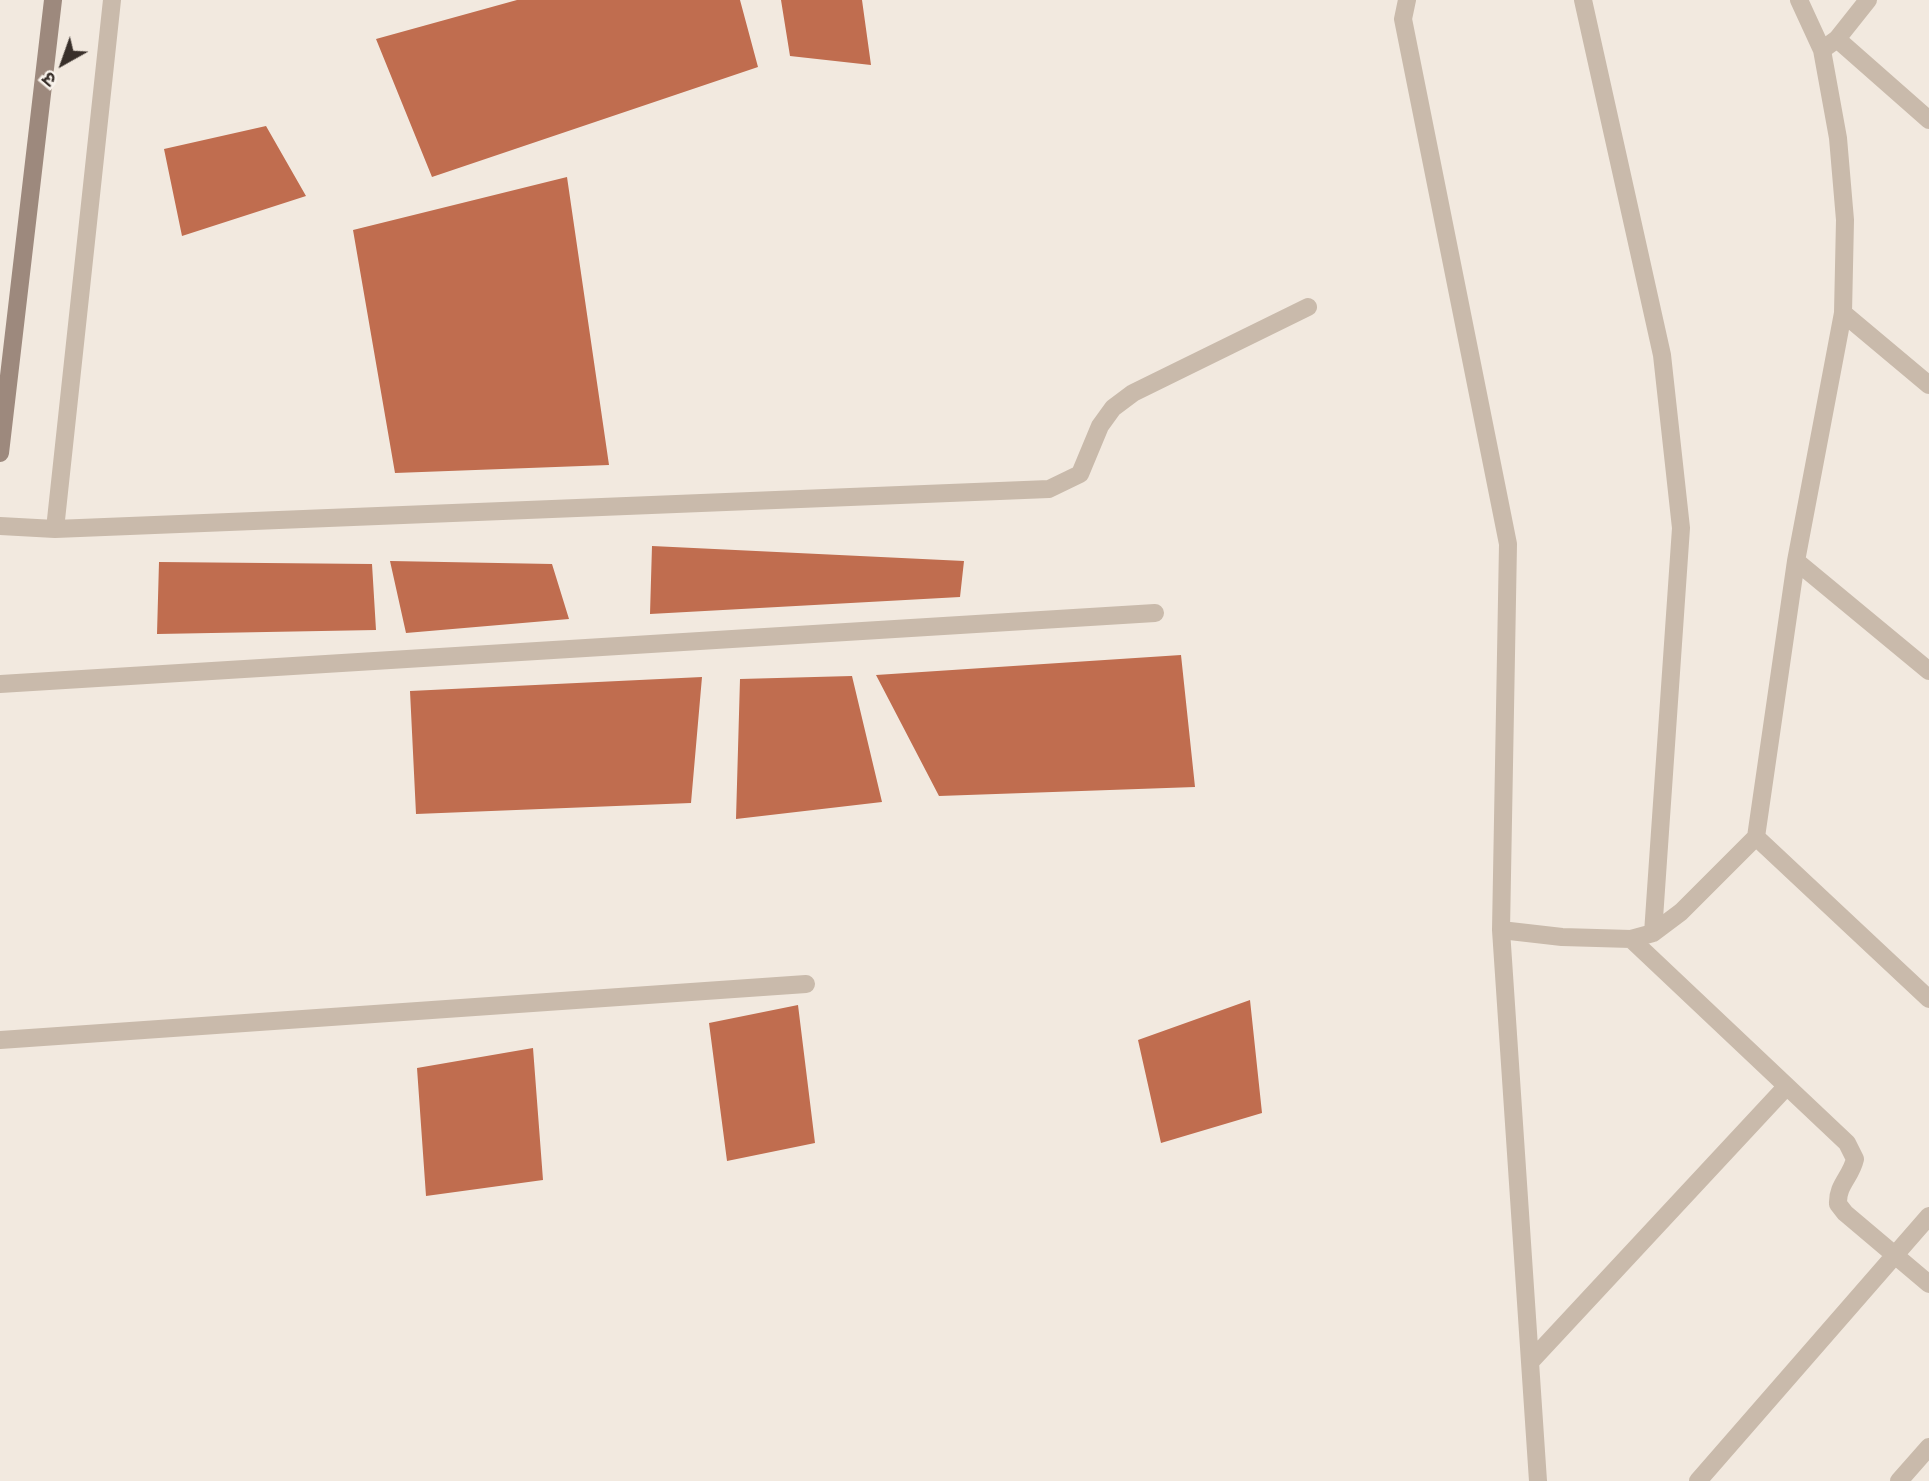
<!DOCTYPE html>
<meta charset="utf-8">
<style>
body{margin:0}
#map{position:relative;width:1929px;height:1481px;overflow:hidden;background:#f2e9df;font-family:"Work Sans","Noto Sans Devanagari",sans-serif}
canvas{display:block}
.north{position:absolute;left:28px;top:28px;width:70px;height:70px;-webkit-text-stroke:5px #f9f3ec;paint-order:stroke;rotate:220deg;font-size:19px;font-weight:700;line-height:28px;text-align:center;color:#382f2a}
.north::after{content:'';display:block;margin:auto;width:24px;height:32px;background:#382f2a;clip-path:polygon(50% 0,100% 100%,50% 72%,0 100%)}
</style>
<div id="map">
<canvas width="1929" height="1481"></canvas>
<div class="north">उ</div>
</div>
<script>
const g = document.querySelector('canvas').getContext('2d');
g.lineJoin = 'round';
function fillPath(path, color) { g.fillStyle = color; g.fill(path, 'evenodd'); }
function stroke(path, color, width, dash) { g.strokeStyle = color; g.lineWidth = width; g.lineCap = dash ? 'butt' : 'round'; g.setLineDash(dash || []); g.stroke(path); }
const building = new Path2D(`
 M517 0H740L758 67 432 177 376 39Z
 M781 0H862L871 65 790 56Z
 M266 126 306 196 182 236 164 149Z
 M567 177 609 465 395 473 353 230Z
 M652 546 964 561 960 597 650 614Z
 M390 561 552 564 569 619 406 633Z
 M159 562 372 564 376 630 157 634Z
 M1181 655 1195 787 939 796 876 675Z
 M852 676 882 802 736 819 740 679Z
 M702 677 691 803 416 814 410 691Z
 M1250 1000 1262 1113 1161 1143 1138 1040Z
 M798 1005 815 1143 727 1161 709 1023Z
 M533 1048 543 1180 426 1196 417 1068Z`);
const lane = new Path2D(`
 M0 684 1155 613
 M0 1040 806 984`);
const street = new Path2D(`
 M112 0 55 529 1049 489 1080 474 1100 426 1113 408 1133 393 1308 307
 M1407 0 1403 19 1508 544 1501 930
 M1583 0 1662 355 1681 528 1653 933
 M1799 0 1822 50
 M1837 39 1929 120
 M1843 313 1929 385
 M0 526 55 529
 M1796 561 1929 671
 M1756 837 1929 999
 M1631 939 1847 1143 1855 1159C1851 1177 1837 1185 1838 1204L1845 1213 1929 1284
 M1530 1362 1786 1087
 M1538 1481 1501 930 1562 937 1631 939 1653 933 1681 912 1756 837 1796 561 1843 313 1845 220 1838 138 1822 50 1837 39 1868 0
 M1698 1481 1929 1216
 M1899 1481 1929 1447`);
const secondary = new Path2D(`
 M0 453 53 0`);
fillPath(building, '#c06d4f');
stroke(lane, '#c9baab', 18);
stroke(street, '#c9baab', 18);
stroke(secondary, '#9d897d', 18);
</script>
